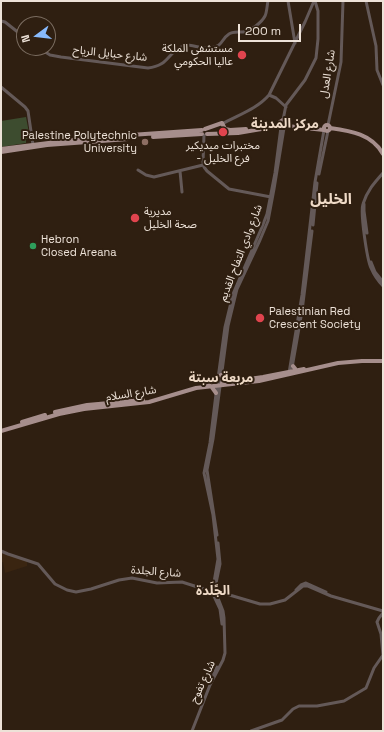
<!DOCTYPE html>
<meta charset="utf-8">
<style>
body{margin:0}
#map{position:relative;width:384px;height:732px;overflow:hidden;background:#2f1f11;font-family:"Space Grotesk",sans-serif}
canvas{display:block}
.frame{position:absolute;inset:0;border:2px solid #ede2d8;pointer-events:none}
.north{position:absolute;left:16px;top:16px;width:40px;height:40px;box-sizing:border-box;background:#2f1f11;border:1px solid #7b6d61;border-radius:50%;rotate:255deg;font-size:11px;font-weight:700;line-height:16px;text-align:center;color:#ede2d8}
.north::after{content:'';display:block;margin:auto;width:14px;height:18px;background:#88bafc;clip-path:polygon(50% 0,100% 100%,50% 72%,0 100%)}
.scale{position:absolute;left:238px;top:24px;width:63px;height:18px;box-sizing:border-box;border:2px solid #ede2d8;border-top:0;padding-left:5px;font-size:12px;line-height:14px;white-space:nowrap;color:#ede2d8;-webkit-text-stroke:3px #2f1f11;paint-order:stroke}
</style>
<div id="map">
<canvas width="384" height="732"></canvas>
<div class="frame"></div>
<div class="north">N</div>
<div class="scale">200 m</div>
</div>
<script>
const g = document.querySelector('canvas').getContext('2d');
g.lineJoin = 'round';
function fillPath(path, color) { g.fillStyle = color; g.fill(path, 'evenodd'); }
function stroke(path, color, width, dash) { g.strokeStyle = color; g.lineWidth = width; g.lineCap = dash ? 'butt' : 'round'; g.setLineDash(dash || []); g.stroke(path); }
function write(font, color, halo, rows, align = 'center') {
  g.font = font + ' "Space Grotesk","Noto Sans Arabic",sans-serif'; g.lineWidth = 4; g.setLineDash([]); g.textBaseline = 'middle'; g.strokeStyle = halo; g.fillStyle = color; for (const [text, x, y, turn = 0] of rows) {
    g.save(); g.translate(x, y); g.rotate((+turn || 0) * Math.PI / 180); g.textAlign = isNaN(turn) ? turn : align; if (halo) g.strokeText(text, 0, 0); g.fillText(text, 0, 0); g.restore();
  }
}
const built = new Path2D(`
 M1 551 27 560V566L5 573 3 562 1 563Z`);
const green = new Path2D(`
 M26 117 30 138 26 139V143L1 147V121Z`);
const minor = new Path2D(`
 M288 1 295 43
 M366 1 376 46 377 70 383 85
 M1 21 5 22 24 37
 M39 48 50 55 61 57 148 68C168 66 167 54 181 47 192 42 199 50 210 48 224 46 220 40 229 34 232 31 239 32 243 32 250 32 262 22 265 16 267 12 267 5 268 1
 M1 87 25 107 28 111 33 145
 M269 95 276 98 286 107
 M283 120 286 105 305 80 316 58 318 39V11L315 1
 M222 124C238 115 257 109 269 95L305 22 314 1
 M328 125 341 62 343 1
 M204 135 203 162 204 167 207 171 229 189 271 197
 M138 170 146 175 154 177 203 165
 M180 171 182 192
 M383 173C374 183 367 191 363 204 360 213 367 259 371 268 374 275 378 281 383 286
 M319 174 328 131
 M364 204V211L367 233
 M313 225 317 183
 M371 262 375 272 383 282
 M292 368 302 311 312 231
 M289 373 302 295 315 182 324 130
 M217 535 207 470 213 439 228 326 237 289 260 240 268 221 274 189 284 128
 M1 551 8 554 38 564 55 584 67 590 76 592 91 589 119 580 132 578 157 583 182 582 210 591
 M213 588 218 559 213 515 204 473 210 443 217 386 225 327 233 294 262 227 267 214 275 173 281 127
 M215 588 220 564 218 543
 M296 590 301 585 306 583 326 592
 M216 591 260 604H270L285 600 303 586H308L331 596 383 611
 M213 594 220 609 222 624
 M212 678 217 667
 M192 731 210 685 223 660 225 653 224 618 223 611 216 593
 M251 731 282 720 293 709 299 706H317L344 701 366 688 374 668 383 655 381 634 377 622 379 618 383 613`);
const major = new Path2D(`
 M324 128a3 3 0 1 1 6 0a3 3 0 1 1-6 0Z
 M287 126 324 130
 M330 128C351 131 372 134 383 154
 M205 129 222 123 225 129 230 130 246 129
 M207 134 238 133 279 126 284 128 287 126 288 123 286 121 283 120 280 122V126
 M153 137 202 134
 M1 149 88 138 202 130
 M1 152 47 145 128 139
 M293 366 297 371
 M221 375 226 382
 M222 383 263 377 304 369
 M208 384 218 376
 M211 386 216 393
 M55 412 87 405 143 400
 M22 422 45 415
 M1 431 59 414 84 409 149 402 196 388 259 381 338 363 362 361H383`);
const markers = [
 [242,55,5,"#e0444e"],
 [223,132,5,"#e0444e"],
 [145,142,4,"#8d6e63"],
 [135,218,5,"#e0444e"],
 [33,246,4,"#2e9e5b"],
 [260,318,5,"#e0444e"]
];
const poiNames = [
 ["مستشفى الملكة",233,49,"right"],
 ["عاليا الحكومي",233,62,"right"],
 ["Palestine Polytechnic",137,136,"right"],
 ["University",137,149,"right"],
 ["مختبرات ميديكير",223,146,"center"],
 ["- فرع الخليل",223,159,"center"],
 ["مديرية",144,212],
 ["صحة الخليل",144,225],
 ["Hebron",41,240],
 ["Closed Areana",41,253],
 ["Palestinian Red",269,312],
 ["Crescent Society",269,325]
];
const streetNames = [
 ["شارع حبايل الرياح",110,54,6],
 ["شارع العدل",328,74,-81],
 ["شارع وادي التفاح القديم",241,253,-69],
 ["شارع السلام",131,394,-9],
 ["شارع الجلدة",156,572,4],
 ["شارع تفوح",203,682,-65]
];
const quarterNames = [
 ["مركز المدينة",285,124],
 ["مربعة سبتة",221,378],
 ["الجًلَدة",213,591]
];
const districtNames = [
 ["الخليل",331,200]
];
fillPath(built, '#3a2511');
fillPath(green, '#3d4c2f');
stroke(minor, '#645958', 3);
stroke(major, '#a68e8c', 4);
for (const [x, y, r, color] of markers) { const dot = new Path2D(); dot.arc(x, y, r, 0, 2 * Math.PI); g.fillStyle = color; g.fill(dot); stroke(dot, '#2f1f11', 1.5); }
write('11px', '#ede2d8', '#2f1f11', poiNames, 'left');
write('11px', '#ede2d8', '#2f1f11', streetNames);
write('bold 13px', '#efdac7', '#2f1f11', quarterNames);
write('bold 15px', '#efdac7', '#2f1f11', districtNames);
</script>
